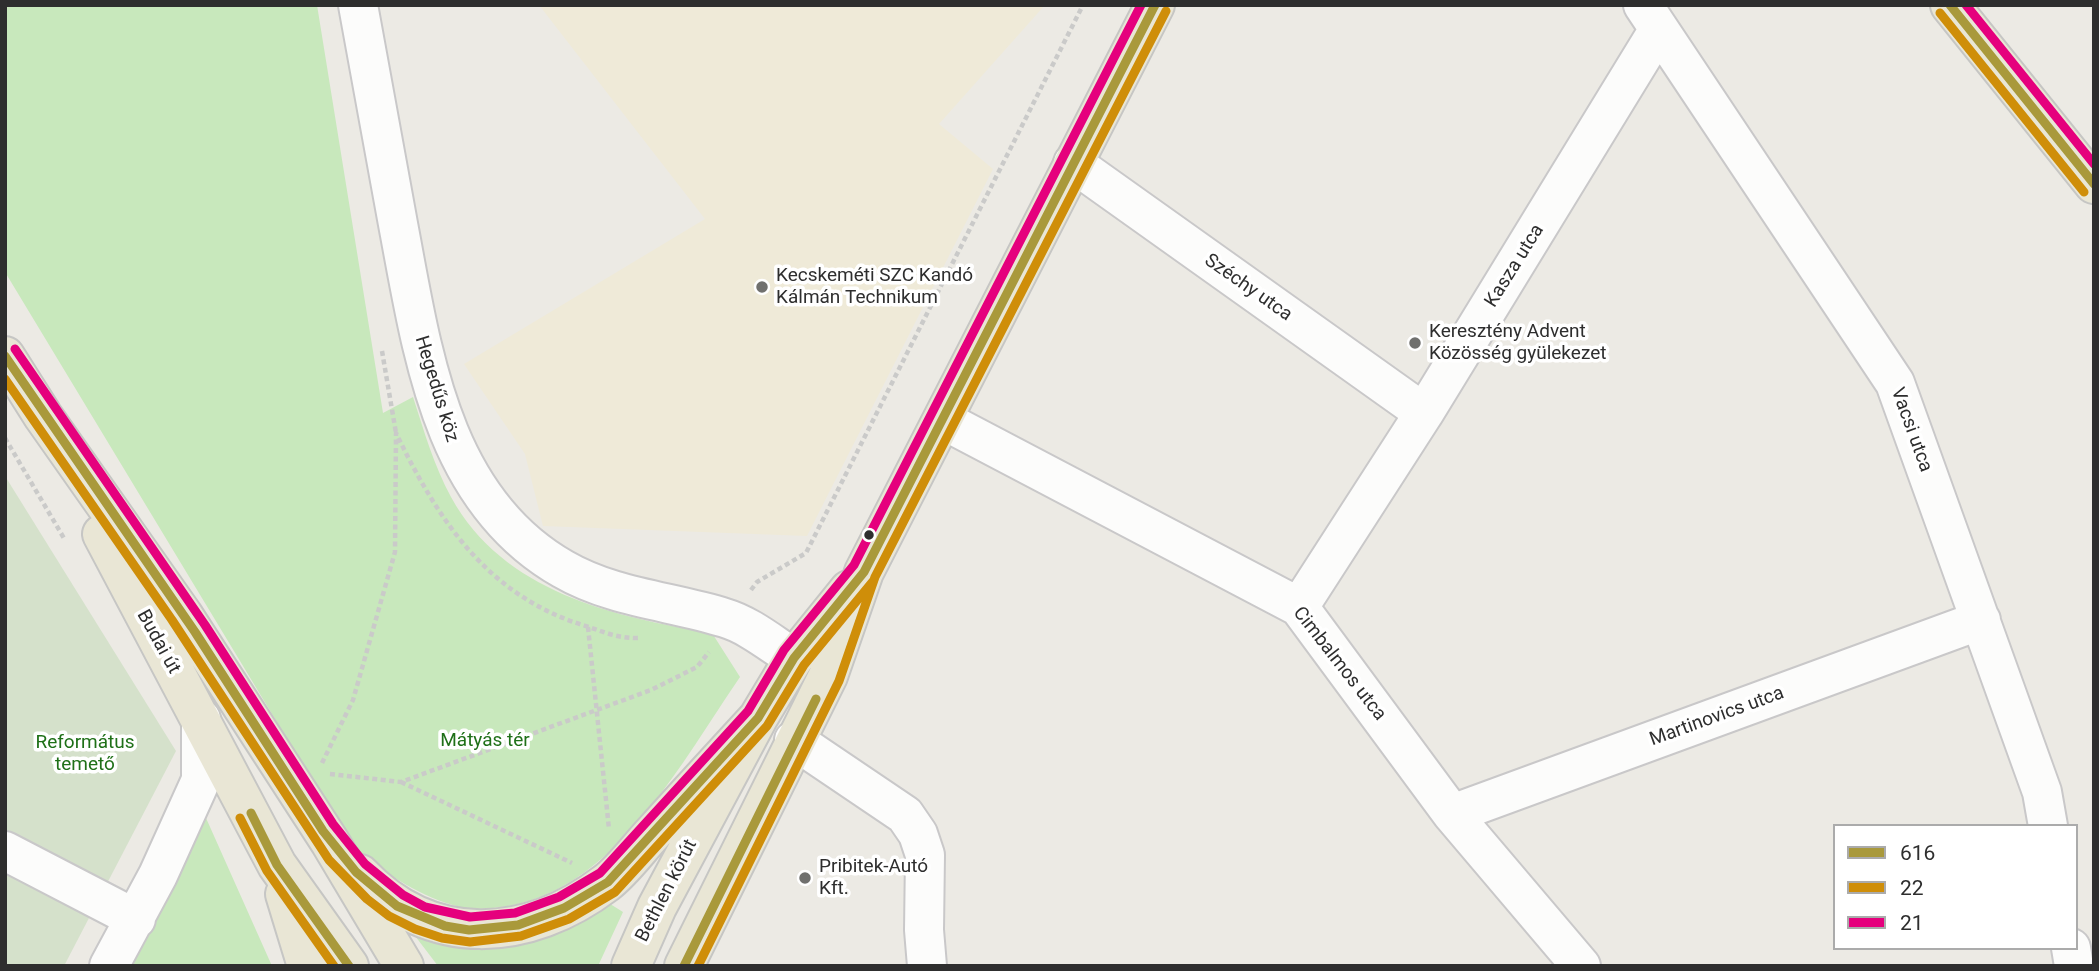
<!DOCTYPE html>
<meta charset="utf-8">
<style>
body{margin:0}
#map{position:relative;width:2099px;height:971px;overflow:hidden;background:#eceae4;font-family:Roboto,sans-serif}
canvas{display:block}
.frame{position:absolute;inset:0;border:7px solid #2e2e2e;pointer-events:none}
.legend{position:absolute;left:1833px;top:824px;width:245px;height:126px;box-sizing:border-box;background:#fff;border:2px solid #ababab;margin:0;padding:9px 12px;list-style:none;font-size:21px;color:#2e2e2e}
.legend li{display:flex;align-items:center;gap:14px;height:35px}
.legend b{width:35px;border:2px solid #ababab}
</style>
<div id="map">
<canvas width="2099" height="971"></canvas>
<div class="frame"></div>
<ul class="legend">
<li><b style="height:9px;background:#a9993b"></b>616</li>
<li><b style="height:9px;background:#cf8e09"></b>22</li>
<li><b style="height:9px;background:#e5007d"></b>21</li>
</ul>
</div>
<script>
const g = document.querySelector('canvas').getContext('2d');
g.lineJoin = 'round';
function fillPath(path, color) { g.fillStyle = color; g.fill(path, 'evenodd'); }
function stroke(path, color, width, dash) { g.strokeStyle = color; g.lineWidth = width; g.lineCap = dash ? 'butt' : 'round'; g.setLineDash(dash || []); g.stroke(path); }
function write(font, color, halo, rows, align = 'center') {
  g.font = font + ' Roboto,sans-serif'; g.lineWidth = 7; g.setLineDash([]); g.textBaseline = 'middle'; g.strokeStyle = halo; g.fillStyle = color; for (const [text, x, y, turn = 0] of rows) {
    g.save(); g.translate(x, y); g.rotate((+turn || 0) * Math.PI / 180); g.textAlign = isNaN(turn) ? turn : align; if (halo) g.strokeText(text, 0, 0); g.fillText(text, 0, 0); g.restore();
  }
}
const education = new Path2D(`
 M539 5H1045L939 124 993 169 807 536 543 526 525 454 464 364 705 219Z`);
const green = new Path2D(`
 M5 5H317L383 413 413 397C424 431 434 466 451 497 503 592 614 617 712 633L740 677C683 760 618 884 513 905 496 908 476 911 460 907 420 897 390 875 356 853L5 272Z
 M206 818 272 966H129Z
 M607 902 623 912 598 966H438L409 928Z`);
const cemetery = new Path2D(`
 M5 476 176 751 64 966H5Z`);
const path = new Path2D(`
 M382 351 396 433
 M5 438 65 540
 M751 590 757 582 806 553 1083 5
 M588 627 609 829
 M322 763 353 700 395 552 396 433C439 522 489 598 589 627 606 633 621 639 640 638
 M330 774 401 782 651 690 697 667 709 652
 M401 782 572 863`);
const minor = new Path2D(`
 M358 5C371 78 385 151 398 224 422 350 440 499 563 569 613 598 671 601 725 618 749 625 773 645 794 658
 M1643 5 1895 383 2042 792 2048 826
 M1073 163 1424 413
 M943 420 1299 607 1452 814 1581 966
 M1299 607 1424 413 1659 29
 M794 740 905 815 918 834 925 855 924 930 927 966
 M1452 814 1981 620
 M5 851 136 919
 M2071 948 2074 966
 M109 966 158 875 201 780V719`);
const major = new Path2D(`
 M1950 5 2094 184
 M5 356 43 416 183 615 330 842 404 966
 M102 534 277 865 349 966
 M360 874C431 949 527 943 606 883 623 870 638 849 653 833 688 794 723 756 758 718
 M285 894 307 966
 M631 966 657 907 758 718 794 658 849 590
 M684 966 828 676 864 572 1155 5`);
const bus1 = new Path2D(`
 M1950 5 2094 184
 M5 356 195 632 323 831 356 872 397 906 445 926 469 930 518 925 564 908 608 882 758 718 794 658 864 572 1155 5
 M251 813 277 865 349 966
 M684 966 816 699`);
const bus2 = new Path2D(`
 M1940 13 2084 192
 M5 379 172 620 329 860 367 899 389 916 415 929 442 938 470 942 521 936 569 919 615 892 767 726 804 665 874 580
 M240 818 267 871 334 966
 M698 966 839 681 875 577 1166 11`);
const bus3 = new Path2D(`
 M1966 5 2094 164
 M15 349 205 625 333 824 365 864 403 895 425 907 470 917 515 913 559 897 600 873 748 711 784 650 854 565 1141 5`);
const markers = [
 [762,287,7,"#70706e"],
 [1415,343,7,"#70706e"],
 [869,535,6,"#2e2e2e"],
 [805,878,7,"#70706e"]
];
const streetNames = [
 ["Kasza utca",1515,266,-58],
 ["Széchy utca",1248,288,35],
 ["Hegedűs köz",436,389,73],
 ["Vacsi utca",1911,430,70],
 ["Budai út",158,642,61],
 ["Cimbalmos utca",1339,664,52],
 ["Martinovics utca",1717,717,-20],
 ["Bethlen körút",667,891,-63]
];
const poiNames = [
 ["Kecskeméti SZC Kandó",776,276],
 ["Kálmán Technikum",776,298],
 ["Keresztény Advent",1429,332],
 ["Közösség gyülekezet",1429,354],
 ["Pribitek-Autó",819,867],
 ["Kft.",819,889]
];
const parkNames = [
 ["Mátyás tér",485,741],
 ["Református",85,743],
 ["temető",85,765]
];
fillPath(education, '#efead8');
fillPath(green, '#c8e8bc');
fillPath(cemetery, '#d5e1cb');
stroke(minor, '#c9c8c9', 42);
stroke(major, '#c6c6c4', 42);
stroke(path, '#cacac9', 4.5, [5, 3.5]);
stroke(minor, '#fcfcfb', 38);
stroke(major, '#e9e6d5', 38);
stroke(bus1, '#a9993b', 9);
stroke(bus2, '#cf8e09', 9);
stroke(bus3, '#e5007d', 9);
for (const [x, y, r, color] of markers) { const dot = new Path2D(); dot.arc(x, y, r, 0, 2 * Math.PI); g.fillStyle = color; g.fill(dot); stroke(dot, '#fff', 2.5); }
write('19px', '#2e2e2e', '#fff', streetNames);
write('19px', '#2e2e2e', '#fff', poiNames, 'left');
write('19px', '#1f7018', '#fff', parkNames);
</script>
